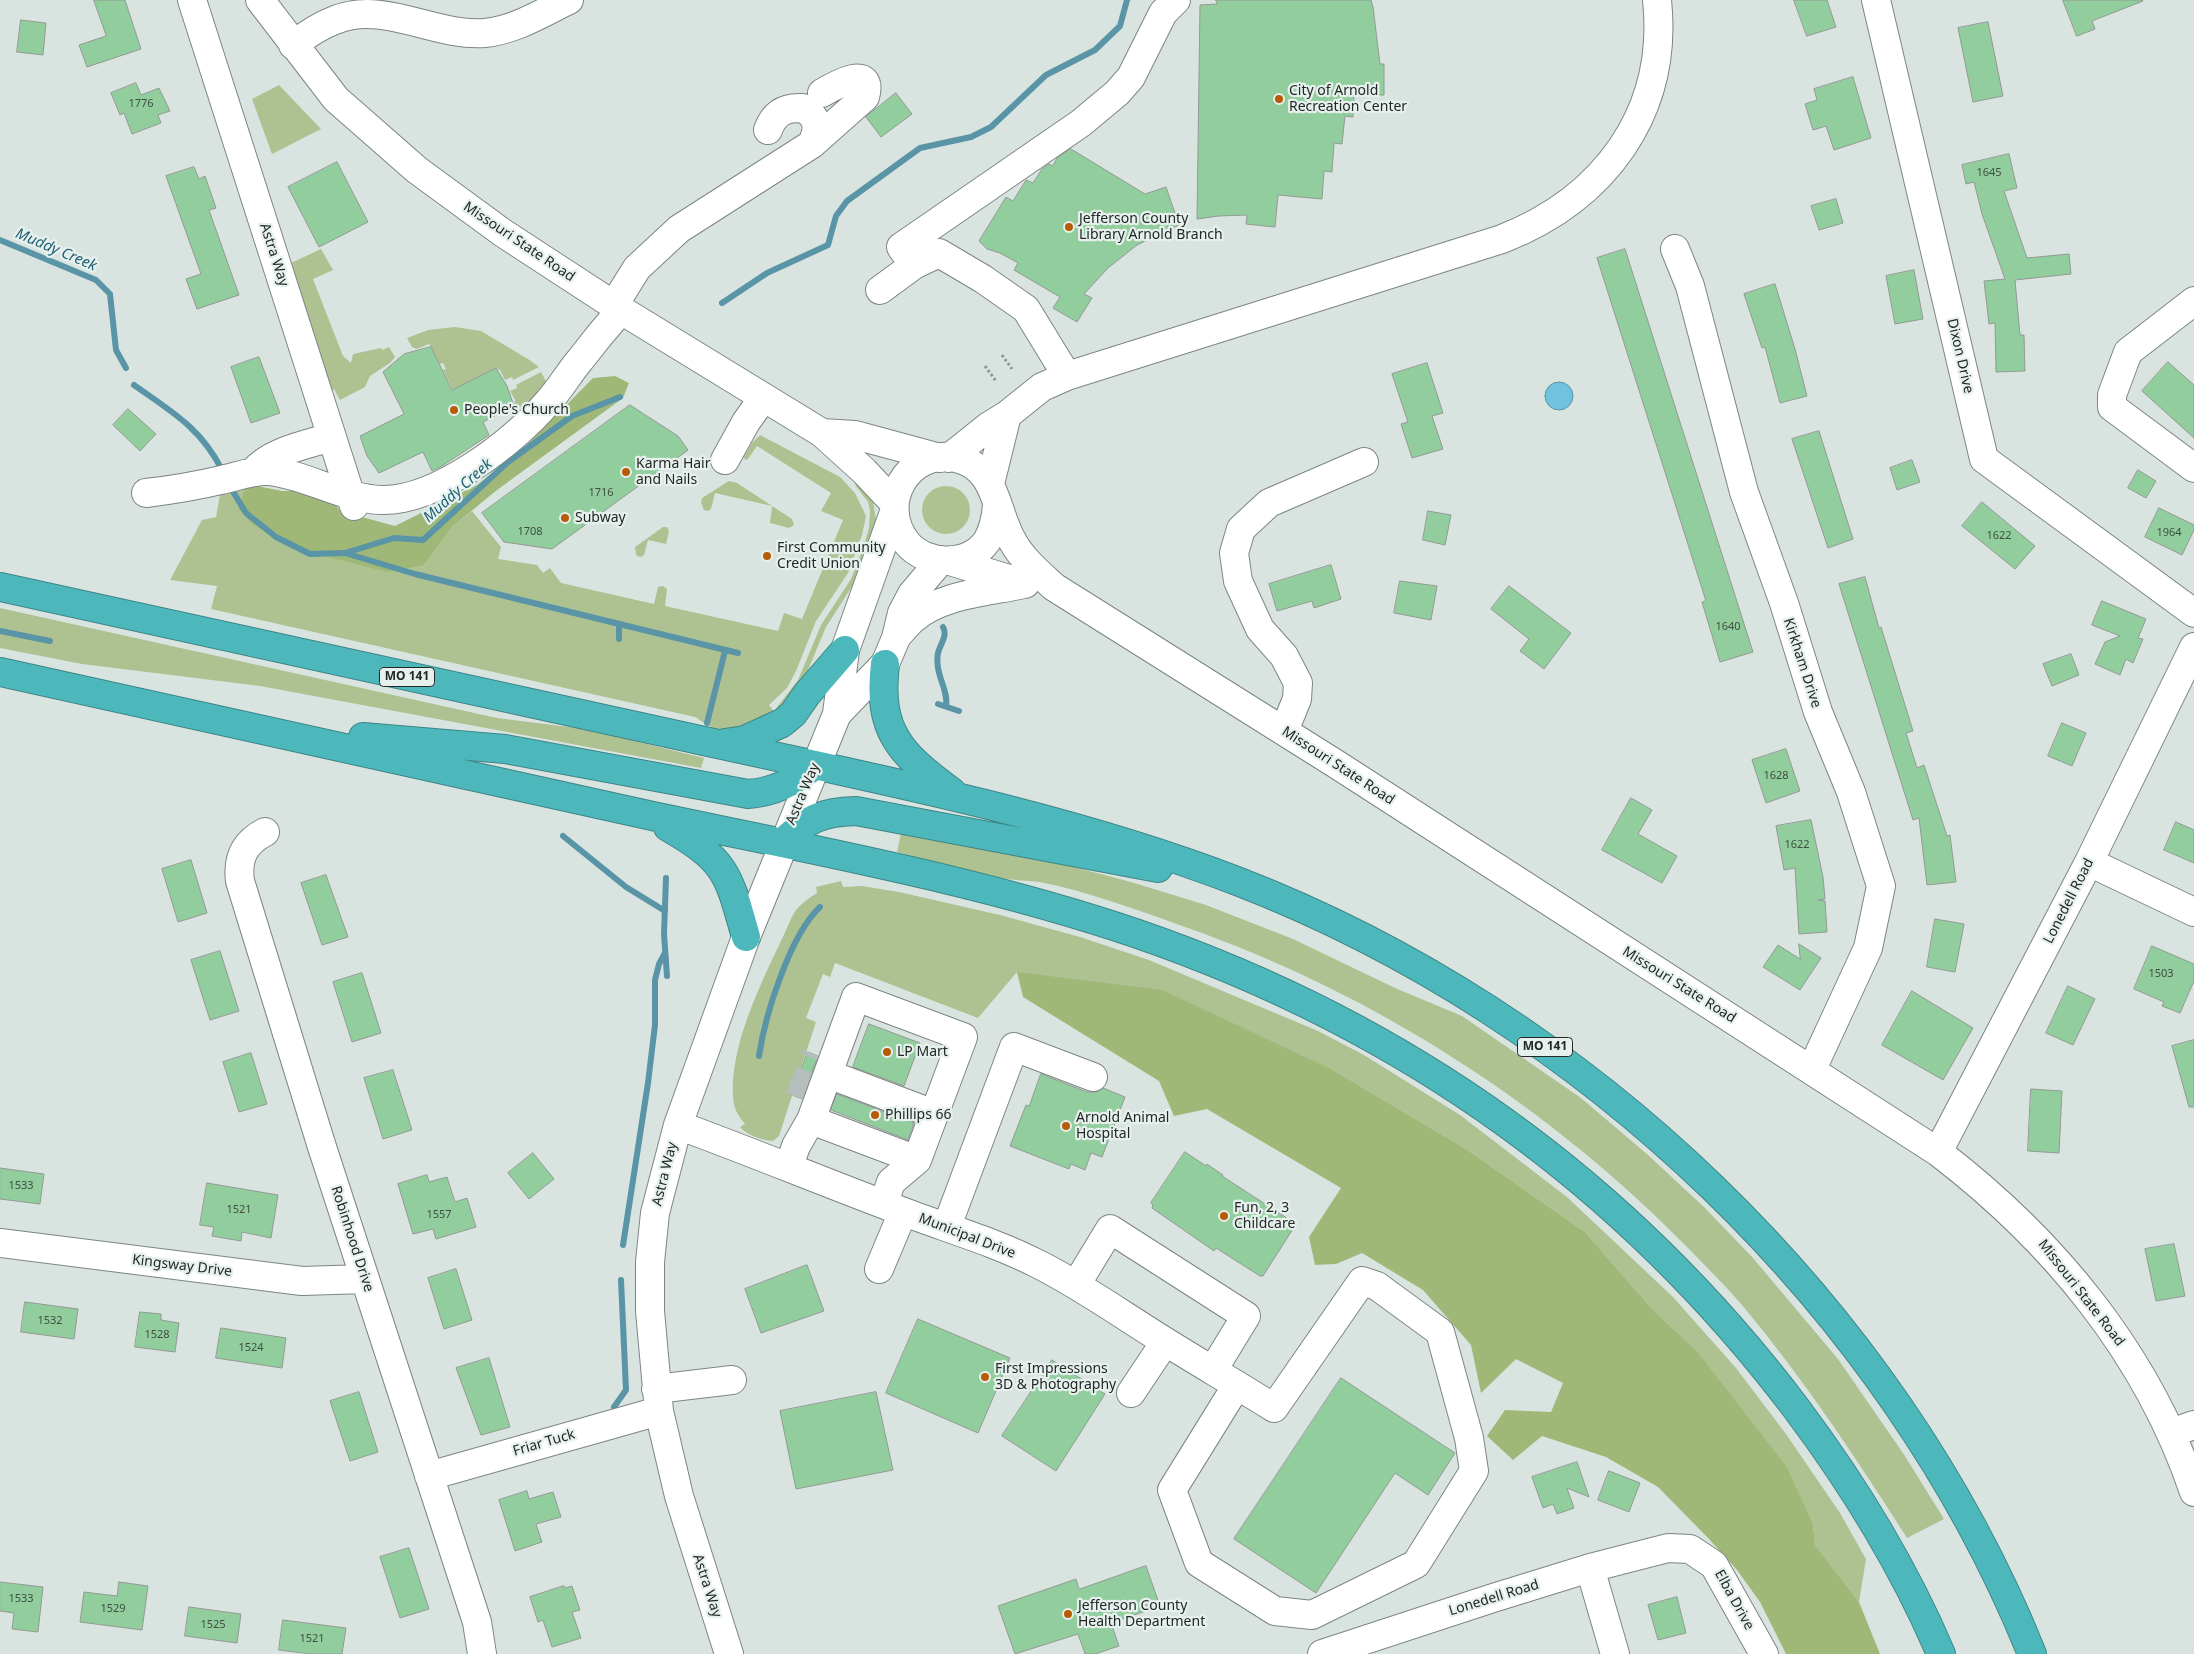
<!DOCTYPE html>
<style>
body{margin:0}
canvas{display:block;background:#d9e4e0}
</style>
<canvas width="2194" height="1654"></canvas>
<script>
const g = document.querySelector('canvas').getContext('2d');
g.lineJoin = 'round';
function fillPath(path, color) { g.fillStyle = color; g.fill(path, 'evenodd'); }
function stroke(path, color, width, dash) { g.strokeStyle = color; g.lineWidth = width; g.lineCap = dash ? 'butt' : 'round'; g.setLineDash(dash || []); g.stroke(path); }
function write(font, color, halo, rows, align = 'center') {
  g.font = font + ' "Noto Sans",sans-serif'; g.lineWidth = 4.5; g.setLineDash([]); g.textBaseline = 'middle'; g.strokeStyle = halo; g.fillStyle = color; for (const [text, x, y, turn = 0] of rows) {
    g.save(); g.translate(x, y); g.rotate((+turn || 0) * Math.PI / 180); g.textAlign = isNaN(turn) ? turn : align; if (halo) g.strokeText(text, 0, 0); g.fillText(text, 0, 0); g.restore();
  }
}
const green = new Path2D(`
 M279 85 321 129 272 154 252 99Z
 M321 249 333 270 313 279 343 356 351 363 353 354 381 348 382 350 389 347 395 357 390 363 370 376 365 387 340 400 334 389 330 391 291 263Z
 M455 327 481 331 528 359 539 367 513 380 512 377 505 380 500 370 496 368 453 390 443 370 446 369 443 363 440 364 429 344 417 349 412 347 407 338 428 330Z
 M541 372 547 383C538 393 528 413 514 406L515 400 510 391 517 388 516 385Z
 M760 435 840 477 855 493 866 516 862 535 848 573 816 621 796 671 787 688 769 705 776 714C759 724 734 733 714 728 709 727 700 720 695 717L211 609 217 586 170 580 202 520 216 517 220 494 247 484 424 565 452 527 472 511 501 547 498 559 537 565 543 573 550 568 561 583 654 604 658 587 663 586 667 589 665 606 778 631 784 613 802 619 843 520 821 511 831 493 757 446 748 459 745 460 744 457 752 443Z
 M729 481 737 483 792 519 794 525 789 528 770 523 772 506 715 493 711 509 708 511 704 510 701 503 702 498Z
 M859 481 873 501 876 520 874 535 858 577 826 627 803 682 780 711 777 707 798 680 821 625 851 579 862 551 869 528 870 511 868 502 855 485Z
 M922 510a24 24 0 1 1 48 0a24 24 0 1 1-48 0Z
 M663 527H667L669 531 666 544 648 540 644 555 640 557 636 555 635 547Z
 M0 608 497 718 585 729 704 758 701 768 260 686 82 664 0 648Z
 M902 829 1025 854 1131 882 1206 905 1293 939 1395 988 1462 1016 1581 1098 1648 1155 1704 1207 1753 1258 1838 1359 1905 1456 1944 1519 1907 1538C1856 1458 1804 1379 1742 1305 1726 1286 1707 1268 1690 1250 1551 1107 1374 993 1185 927 1138 910 1089 892 1040 882 1027 880 1014 881 1002 878 967 871 932 861 897 852Z
 M841 881 843 887 862 886 899 892 1000 915 1080 937 1149 960 1318 1031 1364 1055 1460 1115 1567 1197 1673 1297 1736 1368 1786 1434 1840 1513 1866 1559 1859 1602 1815 1545 1813 1524 1696 1350 1653 1310 1585 1232 1466 1149 1333 1070 1017 972 978 1018 835 963 830 977 823 974 806 1018 816 1022 779 1136 773 1141C762 1140 748 1136 740 1127L745 1124C738 1116 733 1107 733 1096 730 1046 760 985 781 941 786 931 790 919 796 910 802 903 809 898 817 893L816 887Z`);
const forest = new Path2D(`
 M615 376 629 383 623 398 497 490 452 527 424 565 387 572 301 550 253 525 238 508 247 484 282 491H326L340 511 395 526 477 485 524 448 593 378Z
 M1017 972 1162 990 1333 1070 1466 1149 1585 1232 1653 1310 1696 1350 1786 1466 1813 1524 1815 1545 1859 1602 1880 1654H1786L1760 1602 1737 1570 1708 1538 1658 1487 1606 1457 1542 1436 1513 1460 1487 1436 1505 1410 1551 1412 1563 1383 1516 1359 1481 1393 1471 1345 1423 1290 1362 1253 1336 1264 1315 1265 1309 1237 1341 1188 1207 1109 1174 1116 1159 1081 1023 997Z`);
const water = new Path2D(`
 M1545 396a14 14 0 1 1 28 0a14 14 0 1 1-28 0Z`);
const stream = new Path2D(`
 M0 240 96 280 110 294 116 350 126 368
 M722 303 767 273 828 245 836 216 847 201 920 148 971 137 991 127 1046 75 1095 50 1120 26 1127 0
 M134 385C172 412 201 428 222 470
 M232 490 246 513 276 537 310 554 345 553 394 538 423 540 508 462 572 416 620 397
 M345 553 415 574 738 653
 M619 625V639
 M943 627C948 636 940 644 938 653 934 674 949 690 946 706
 M0 631 50 641
 M938 704 959 711
 M707 723 725 651
 M563 836 626 887 665 911
 M666 878 664 934 667 976
 M759 1056C765 1015 790 935 820 907
 M623 1245 648 1083 655 1025V980L659 964 665 953
 M614 1407 626 1390 621 1280`);
const building = new Path2D(`
 M94 0H125L141 49 87 67 79 45 106 36Z
 M1216 0H1371L1373 7 1380 64H1384V95H1354L1353 117 1345 116 1342 144 1334 143 1332 172 1324 171 1322 199 1278 195 1275 227 1246 224 1247 215 1219 216 1197 219 1200 5 1217 4Z
 M1794 0H1827L1836 27 1807 36Z
 M2063 0H2142L2143 1 2092 21 2095 29 2077 36Z
 M21 20 46 23 43 55 17 52Z
 M1988 22 2003 96 1973 102 1958 28Z
 M1853 77 1871 138 1834 150 1826 126 1813 130 1805 104 1817 100 1814 89Z
 M136 83 141 95 159 88 170 111 158 115 161 123 132 134 124 113 120 115 111 93Z
 M896 93 912 114 881 137 866 117Z
 M1071 149 1145 194 1166 187 1179 225 1137 245 1108 268 1084 294 1092 298 1077 322 1053 308 1060 297 1014 270 1018 263 1000 253 987 249 979 241 1006 197 1013 201 1026 180 1033 183 1042 169 1049 164 1053 166 1057 158Z
 M2009 154 2017 188 2004 191 2027 258 2069 254 2071 274 2015 280 2020 335H2024L2025 371 1996 372 1995 323 1989 324 1984 281 2005 279 1982 214 1974 182 1966 184 1962 165Z
 M337 162 368 222 319 247 288 187Z
 M194 167 199 179 205 176 216 208 209 210 239 295 197 309 186 279 201 274 166 176Z
 M1836 199 1843 223 1819 230 1811 206Z
 M1625 249 1753 652 1720 662 1702 602 1706 601 1597 258Z
 M1914 270 1923 319 1895 324 1886 276Z
 M1775 284 1795 349 1807 396 1780 403 1765 347 1762 348 1744 294Z
 M431 347 452 390 496 368 507 386 514 406 483 422 489 435 442 466 432 471 423 452 379 473 367 456 360 436 404 414 383 372 404 354Z
 M259 357 280 413 251 423 231 367Z
 M2168 362 2194 385V438L2142 391Z
 M1427 363 1443 413 1432 416 1443 449 1412 458 1401 424 1408 422 1392 374Z
 M630 405 678 436 688 450 552 549 504 542 482 513Z
 M128 409 156 434 140 451 113 425Z
 M1819 431 1853 539 1828 548 1792 439Z
 M1912 460 1920 482 1897 490 1890 468Z
 M2138 470 2156 481 2146 498 2128 488Z
 M1982 502 2035 546 2015 569 1962 526Z
 M2159 508 2194 525V530L2182 555 2145 537Z
 M1428 511 1451 515 1445 545 1423 540Z
 M1331 565 1341 599 1314 608 1312 601 1277 611 1269 584Z
 M1865 577 1879 628 1881 627 1913 731 1906 733 1917 768 1924 765 1947 836 1950 835 1956 882 1927 885 1919 818 1913 820 1839 584Z
 M1400 581 1437 586 1431 620 1394 613Z
 M1509 586 1571 633 1544 669 1520 651 1529 639 1491 609Z
 M2102 601 2146 619 2138 638 2143 639 2133 663 2126 659 2120 675 2095 664 2105 642 2120 636 2092 625Z
 M2071 654 2079 675 2052 686 2043 664Z
 M2062 723 2086 733 2072 766 2048 756Z
 M1786 749 1800 791 1766 803 1752 760Z
 M1631 798 1652 810 1638 834 1677 856 1662 883 1602 850Z
 M1811 820 1823 877 1825 899 1818 900 1825 901 1827 932 1799 934 1795 868 1784 870 1776 826Z
 M2176 822 2194 830V863L2164 850Z
 M191 860 207 913 178 922 162 869Z
 M326 875 348 937 322 945 301 883Z
 M1935 919 1964 924 1955 972 1927 967Z
 M1799 944 1821 958 1800 990 1763 967 1778 945 1800 959Z
 M2152 946 2194 964V981L2180 1013 2162 1006 2164 1002 2134 989Z
 M220 951 239 1011 210 1020 191 960Z
 M362 973 381 1033 352 1042 333 982Z
 M2068 986 2095 999 2073 1045 2046 1033Z
 M1912 991 1973 1028 1943 1080 1882 1045Z
 M869 1024 920 1043 904 1086 853 1067Z
 M2194 1040V1107H2189L2172 1046Z
 M808 1052 818 1056 802 1099 792 1095Z
 M251 1053 267 1104 239 1112 223 1062Z
 M393 1070 412 1130 383 1139 364 1078Z
 M1041 1074 1087 1092H1096L1103 1088 1125 1097 1102 1157 1091 1153 1085 1170 1071 1164 1069 1169 1010 1146 1026 1105 1029 1106Z
 M2031 1089 2062 1091 2059 1153 2028 1151Z
 M837 1094 914 1123 908 1140 831 1110Z
 M1185 1152 1206 1166 1207 1164 1223 1175 1222 1176 1296 1224 1263 1276H1260L1216 1248 1214 1251 1152 1208 1153 1205 1151 1203Z
 M533 1153 554 1179 529 1199 508 1173Z
 M0 1168 44 1174 40 1204 0 1199Z
 M427 1175 429 1182 447 1177 455 1202 467 1198 476 1227 436 1239 433 1229 413 1234 398 1184Z
 M207 1183 278 1195 271 1238 242 1232 241 1241 212 1236 214 1227 200 1225Z
 M2174 1244 2185 1296 2156 1301 2145 1249Z
 M807 1265 824 1311 761 1333 745 1289Z
 M456 1269 472 1320 444 1329 428 1278Z
 M25 1302 78 1309 74 1339 21 1332Z
 M140 1312 161 1314V1320L179 1323 175 1352 135 1347Z
 M918 1319 1010 1358 978 1433 886 1393Z
 M221 1328 286 1338 282 1368 216 1358Z
 M489 1358 510 1427 481 1435 456 1368Z
 M1052 1360 1105 1394 1056 1471 1002 1436Z
 M1341 1378 1455 1453 1428 1495 1395 1473 1316 1593 1234 1539Z
 M359 1392 378 1452 350 1461 330 1401Z
 M876 1392 893 1470 796 1489 780 1411Z
 M1577 1462 1589 1497 1567 1488 1574 1508 1557 1514 1553 1504 1543 1508 1532 1477Z
 M1609 1471 1640 1483 1629 1512 1598 1500Z
 M527 1491 529 1499 553 1492 561 1517 536 1524 542 1542 515 1551 499 1500Z
 M409 1548 429 1609 400 1618 380 1557Z
 M1146 1566 1160 1606 1111 1623 1119 1646 1095 1654H1085L1078 1634 1015 1654 998 1606 1076 1579 1079 1589Z
 M0 1582 43 1587 38 1632 12 1629 14 1613 0 1611Z
 M119 1582 148 1586 142 1630 80 1622 84 1592 117 1596Z
 M564 1586 565 1588 572 1586 580 1610 572 1612 581 1638 552 1647 543 1620 538 1622 530 1597Z
 M1677 1597 1686 1633 1658 1640 1648 1605Z
 M189 1607 241 1614 237 1643 185 1636Z
 M283 1620 346 1628 342 1654H311L279 1650Z`);
const minorTunnel = new Path2D(`
 M799 1098 816 1055`);
const path = new Path2D(`
 M1002 355 1012 369
 M985 366 996 381`);
const minor = new Path2D(`
 M192 0 354 506
 M260 0 336 99 417 170 503 233 621 310 822 433 864 471 894 503
 M1876 0 1984 459 2194 613
 M293 45C306 35 319 26 335 20 384 0 434 37 485 33 515 30 542 13 569 0
 M768 130C774 113 785 107 803 108 819 118 819 128 812 144
 M1675 249 1690 286 1744 492 1784 603 1818 712 1851 792 1881 886 1868 948 1812 1069
 M914 265 901 247 1081 123 1117 93 1131 77 1163 13 1176 0
 M880 290 914 265 939 253 983 279 1026 309 1067 376
 M2194 301 2128 352 2112 395V407L2194 468
 M614 305 637 268 679 229 812 144 865 97C875 62 834 86 822 93
 M822 433 855 435 940 458
 M949 458 989 426 1007 415 1042 387 1067 376 1502 239C1604 199 1669 113 1657 0
 M725 460 746 422 763 398
 M253 472C271 451 305 445 331 437
 M990 484 1007 415
 M146 493C171 490 196 486 221 480 236 477 252 470 269 471 308 475 343 499 382 500 437 501 514 442 548 402 560 389 569 373 580 360 593 343 607 326 621 310
 M997 505C996 518 994 529 987 541 969 567 926 566 907 543 876 505 907 448 956 458 998 467 995 513 1013 542 1023 560 1039 573 1054 587L1336 764 1938 1152C2053 1240 2147 1353 2194 1492
 M950 561 1025 584
 M897 636C902 631 907 624 913 619 941 594 989 592 1024 584
 M837 714 885 664 896 638 902 613 912 594 941 560
 M1284 731 1297 699 1298 683 1284 656 1260 629 1238 581 1234 553 1241 529 1269 503 1364 462
 M265 832C244 843 237 858 240 881L322 1147 477 1622 482 1654
 M2089 862 2194 912
 M828 1074 934 1114
 M678 1125C754 1153 829 1184 904 1212 949 1229 995 1242 1038 1264 1080 1285 1118 1312 1158 1337 1196 1361 1236 1384 1274 1408L1362 1281 1377 1286 1440 1332 1469 1438 1474 1471 1416 1564 1312 1615 1275 1611 1199 1563 1172 1490 1237 1385
 M1938 1152 2089 862 2194 647
 M789 1166 796 1146 811 1120
 M884 1203 891 1182 917 1160 963 1037 856 997 811 1120 917 1160
 M947 1226 1014 1047 1093 1077
 M0 1243 302 1281 365 1279
 M879 1269 903 1212
 M1076 1285 1110 1229 1246 1316 1213 1370
 M656 1389 732 1380
 M1131 1393 1165 1342
 M2171 1433 2194 1425
 M429 1476 659 1411
 M1590 1568 1615 1654
 M729 1654 679 1496 659 1411 650 1311V1262L655 1213 678 1125 746 937 837 714 845 650 893 515
 M1322 1654 1493 1598 1590 1568 1668 1548 1690 1549 1714 1565 1764 1654`);
const highway = new Path2D(`
 M0 587C229 638 458 686 686 737 871 778 1059 813 1237 881 1585 1015 1892 1306 2032 1654
 M885 664C877 731 900 754 952 792
 M0 672C216 719 432 768 648 815 812 850 979 880 1138 934 1405 1026 1625 1182 1796 1408 1853 1484 1904 1567 1941 1654
 M363 737 505 749 748 794C774 792 794 782 815 765
 M725 743 745 740 782 723 793 714 807 694 845 650
 M668 827C727 861 728 873 746 937
 M782 843C807 819 821 812 856 811L1158 868`);
const markers = [
 [1279,99,5,"#b85b07"],
 [1069,227,5,"#b85b07"],
 [454,410,5,"#b85b07"],
 [626,472,5,"#b85b07"],
 [565,518,5,"#b85b07"],
 [767,556,5,"#b85b07"],
 [887,1052,5,"#b85b07"],
 [875,1115,5,"#b85b07"],
 [1066,1126,5,"#b85b07"],
 [1224,1216,5,"#b85b07"],
 [985,1377,5,"#b85b07"],
 [1068,1614,5,"#b85b07"]
];
const numberNames = [
 ["1776",141,104],
 ["1645",1989,173],
 ["1716",601,493],
 ["1708",530,532],
 ["1964",2169,533],
 ["1622",1999,536],
 ["1640",1728,627],
 ["1628",1776,776],
 ["1622",1797,845],
 ["1503",2161,974],
 ["1533",21,1186],
 ["1521",239,1210],
 ["1557",439,1215],
 ["1532",50,1321],
 ["1528",157,1335],
 ["1524",251,1348],
 ["1533",21,1599],
 ["1529",113,1609],
 ["1525",213,1625],
 ["1521",312,1639]
];
const shields = [
 [407,677,55],
 [1545,1047,55]
];
const shieldNames = [
 ["MO 141",407,677],
 ["MO 141",1545,1047]
];
const poiNames = [
 ["City of Arnold",1289,91],
 ["Recreation Center",1289,107],
 ["Jefferson County",1079,219],
 ["Library Arnold Branch",1079,235],
 ["People's Church",464,410],
 ["Karma Hair",636,464],
 ["and Nails",636,480],
 ["Subway",575,518],
 ["First Community",777,548],
 ["Credit Union",777,564],
 ["LP Mart",897,1052],
 ["Phillips 66",885,1115],
 ["Arnold Animal",1076,1118],
 ["Hospital",1076,1134],
 ["Fun, 2, 3",1234,1208],
 ["Childcare",1234,1224],
 ["First Impressions",995,1369],
 ["3D & Photography",995,1385],
 ["Jefferson County",1078,1606],
 ["Health Department",1078,1622]
];
const streetNames = [
 ["Missouri State Road",519,242,34],
 ["Astra Way",274,255,72],
 ["Dixon Drive",1960,356,77],
 ["Kirkham Drive",1802,663,72],
 ["Missouri State Road",1338,766,33],
 ["Astra Way",803,794,-67],
 ["Lonedell Road",2069,901,-63],
 ["Missouri State Road",1679,985,32],
 ["Astra Way",665,1174,-76],
 ["Municipal Drive",967,1236,21],
 ["Robinhood Drive",352,1239,72],
 ["Kingsway Drive",182,1266,7],
 ["Missouri State Road",2081,1293,52],
 ["Friar Tuck",544,1443,-16],
 ["Astra Way",707,1586,72],
 ["Lonedell Road",1494,1598,-17],
 ["Elba Drive",1734,1600,61]
];
const waterNames = [
 ["Muddy Creek",56,250,23],
 ["Muddy Creek",458,491,-42]
];
fillPath(green, '#aec291');
fillPath(forest, '#9fb878');
fillPath(water, '#70c2df');
stroke(water, '#5994a7', 1);
stroke(stream, '#5994a7', 6);
fillPath(building, '#92cd9e');
stroke(building, '#929a93', 1);
stroke(minorTunnel, '#b5bebb', 28, [28, 14]);
stroke(minor, '#7c8683', 30);
stroke(highway, '#3e8587', 30);
stroke(path, '#8e9692', 3, [2.5, 2.5]);
stroke(minor, '#fff', 28);
stroke(highway, '#4db8bc', 28);
for (const [x, y, r, color] of markers) { const dot = new Path2D(); dot.arc(x, y, r, 0, 2 * Math.PI); g.fillStyle = color; g.fill(dot); stroke(dot, '#e6f1ed', 2); }
write('11px', '#3f5043', null, numberNames);
for (const [x, y, w] of shields) { const box = new Path2D(); box.roundRect(x - w / 2, y - 9.5, w, 19, 4); g.fillStyle = '#e6f1ed'; g.fill(box); stroke(box, '#232725', 1); }
write('bold 12px', '#232725', null, shieldNames);
write('14px', '#232725', '#e6f1ed', poiNames, 'left');
write('14px', '#232725', '#e6f1ed', streetNames);
write('italic 15px', '#1f6075', '#e6f1ed', waterNames);
</script>
